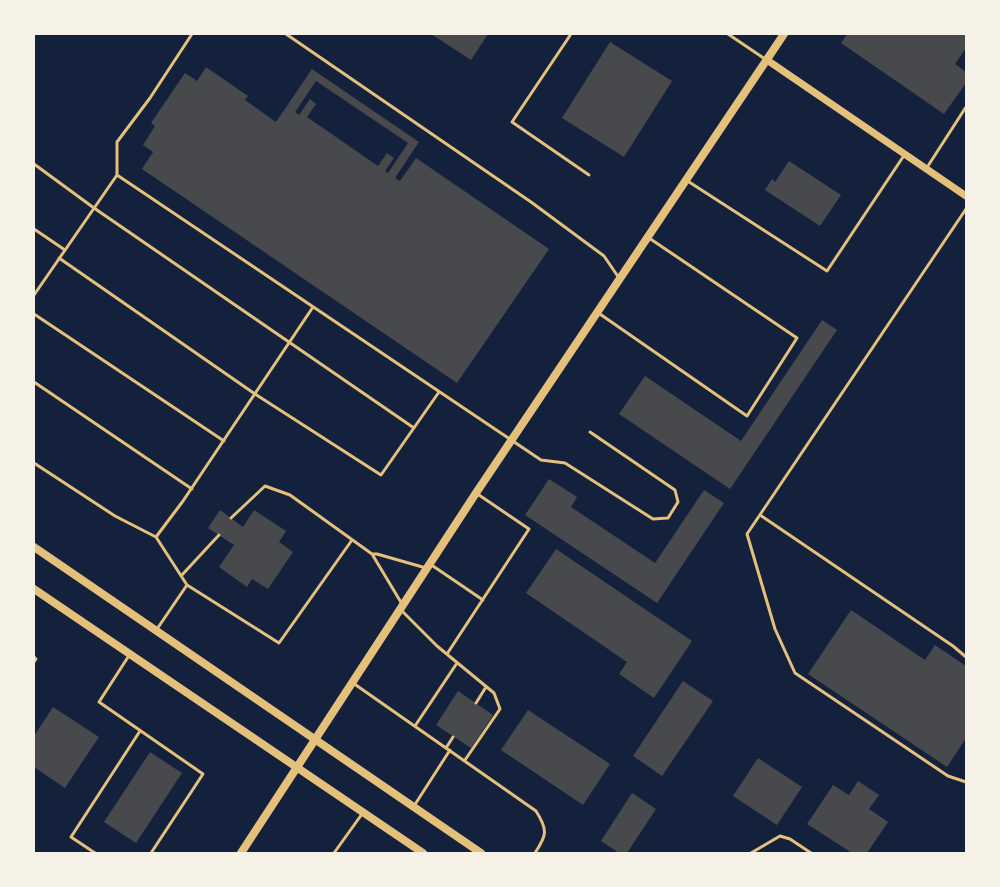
<!DOCTYPE html>
<style>
body{margin:0}
#map{position:relative;width:1000px;height:887px;overflow:hidden;background:#14213d;font-family:"Space Grotesk",sans-serif}
canvas{display:block}
.frame{position:absolute;inset:0;border:35px solid #f6f1e7;pointer-events:none}
</style>
<div id="map">
<canvas width="1000" height="887"></canvas>
<div class="frame"></div>
</div>
<script>
const g = document.querySelector('canvas').getContext('2d');
g.lineJoin = 'round';
function fillPath(path, color) { g.fillStyle = color; g.fill(path, 'evenodd'); }
function stroke(path, color, width, dash) { g.strokeStyle = color; g.lineWidth = width; g.lineCap = dash ? 'butt' : 'round'; g.setLineDash(dash || []); g.stroke(path); }
const building = new Path2D(`
 M431 34H488L471 60Z
 M847 34H966V48L955 64 966 72V83L944 114 841 43Z
 M610 42 672 81 624 157 562 118Z
 M206 67 248 96 245 100 276 122 312 69 419 142 395 178 400 181 416 158 549 249 457 383 142 169 153 152 143 145 155 126 151 123 185 73 197 81ZM316 81 408 143 388 173 385 171 394 158 387 153 378 166 307 117 316 104 310 99 299 115 295 112Z
 M789 161 841 195 820 226 765 190 772 179 775 182Z
 M822 320 837 330 730 489 619 414 645 376 741 441Z
 M549 479 577 497 571 507 655 563 704 490 724 503 657 603 525 515Z
 M220 510 243 527 254 510 286 531 279 542 293 552 268 589 252 579 247 587 219 567 234 545 208 528Z
 M556 549 692 641 654 698 619 674 627 662 526 593Z
 M851 610 925 660 935 645 966 666V738L947 767 808 674Z
 M683 681 713 701 662 776 633 756Z
 M458 691 493 715 471 748 436 725Z
 M53 707 99 737 65 788 34 767V736Z
 M528 710 610 764 583 805 501 750Z
 M150 752 182 773 136 843 104 822Z
 M758 758 802 787 777 825 733 796Z
 M858 781 879 795 869 809 888 822 867 853H852L807 824 833 785 849 795Z
 M632 793 656 809 627 853H619L601 841Z`);
const service = new Path2D(`
 M286 34 531 202 604 256 619 278
 M571 34 512 122 589 175
 M728 34 765 59
 M34 164 94 208 414 428
 M926 169 966 107
 M117 175V142L150 98 192 34
 M686 180 827 271 905 154
 M966 209 747 534 775 629 795 673 948 776 966 782
 M34 229 65 250
 M59 258 255 394 381 475 439 392
 M34 295 117 175 541 460 565 463 653 519 668 518 678 502 675 490 590 432
 M597 312 747 416 797 338 649 238
 M34 314 224 441
 M34 382 192 489
 M34 463 115 516 156 537 183 501 313 307
 M760 515 953 646 966 657
 M231 518 265 486 290 495 372 554 402 604
 M156 537 187 585 157 629
 M372 554H377L426 568
 M430 564 483 600
 M181 576 219 535
 M187 585 279 643 352 540
 M401 610 437 646 494 693 500 709 465 760
 M130 654 99 702 203 774 151 853
 M447 654 529 529 476 493
 M34 657 36 659 34 662
 M353 683 536 811C548 830 547 835 535 853
 M476 703 486 687
 M415 726 457 663
 M446 748 453 737
 M414 806 450 750
 M95 853 71 837 140 731
 M334 853 362 814
 M751 853 780 836 790 839 811 853`);
const tertiary = new Path2D(`
 M767 60 966 196`);
const secondary = new Path2D(`
 M34 547 481 853
 M34 589 423 853
 M241 853 476 493 784 34`);
fillPath(building, '#48494c');
stroke(service, '#e5c07b', 3);
stroke(tertiary, '#e5c07b', 7);
stroke(secondary, '#e5c07b', 8);
</script>
